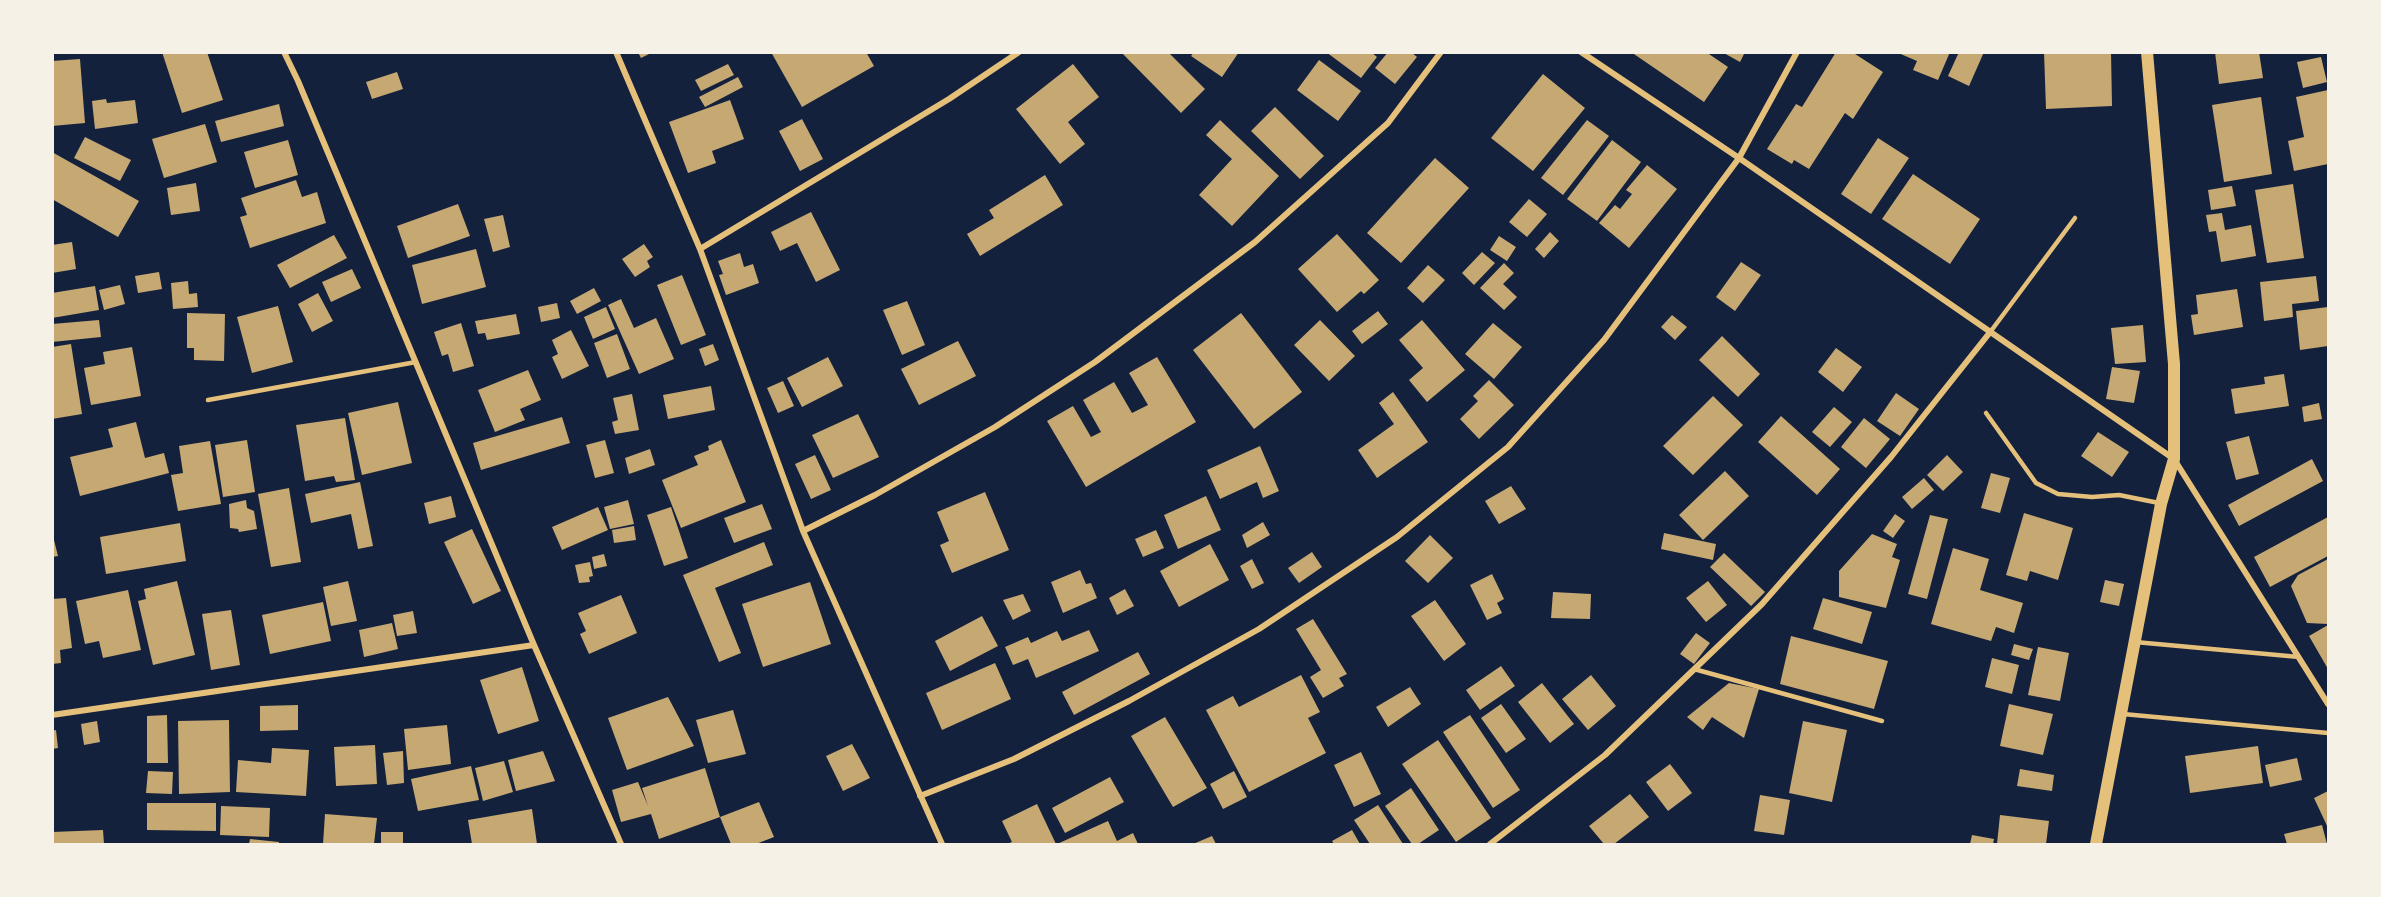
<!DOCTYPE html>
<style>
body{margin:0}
#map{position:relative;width:2381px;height:897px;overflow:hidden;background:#14213d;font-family:"Asap Condensed",sans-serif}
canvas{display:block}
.frame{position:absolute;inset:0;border:54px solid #f6f1e7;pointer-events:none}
</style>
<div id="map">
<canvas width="2381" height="897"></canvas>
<div class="frame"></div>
</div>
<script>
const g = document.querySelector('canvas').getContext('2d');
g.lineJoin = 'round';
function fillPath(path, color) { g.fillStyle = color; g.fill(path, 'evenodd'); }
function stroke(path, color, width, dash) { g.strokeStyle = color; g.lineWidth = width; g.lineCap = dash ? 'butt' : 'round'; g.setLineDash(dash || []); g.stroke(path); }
const building = new Path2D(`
 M162 52H207L223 100 182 113Z
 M638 52H653L641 58Z
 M771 52H866L874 66 802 107Z
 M1121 52H1168L1205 89 1181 113Z
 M1194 52H1239L1222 77 1191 56Z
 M1326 52H1371L1377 57 1361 78Z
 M1388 52H1411L1417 57 1395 84 1375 68Z
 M1631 52H1706L1728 67 1704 102Z
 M1722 52H1745L1740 62Z
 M1836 52H1852L1883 72 1853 119 1845 113 1809 169 1794 160 1792 164 1767 149 1796 104 1802 107Z
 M1896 52H1950L1938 80 1913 70 1917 61Z
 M1959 52H1984L1969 86 1948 76Z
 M2044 52H2111L2112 106 2046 109Z
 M2215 52H2259L2263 78 2219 84Z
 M2321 57 2327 82 2303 88 2297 62Z
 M80 59 85 123 52 126V61Z
 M1319 60 1361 91 1338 121 1297 90Z
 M728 64 734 75 701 91 695 80Z
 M1073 64 1099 97 1068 122 1085 144 1060 164 1016 109Z
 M397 72 403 89 372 99 366 82Z
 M1543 74 1585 108 1533 171 1491 138Z
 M738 77 743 87 705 107 699 97Z
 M2328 90V164L2294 171 2288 141 2304 137 2296 97Z
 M2261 97 2272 174 2224 182 2212 105Z
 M106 99 107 103 135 100 138 123 95 129 92 101Z
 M730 100 744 139 712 151 716 163 688 173 669 122Z
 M279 104 284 126 221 142 215 121Z
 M1275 107 1324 156 1300 179 1251 131Z
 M802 119 823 159 800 171 779 131Z
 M1220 120 1279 176 1232 226 1199 195 1232 159 1206 135Z
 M1587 120 1609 136 1563 195 1541 178Z
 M205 124 217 162 164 178 152 139Z
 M85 137 131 160 120 181 74 158Z
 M1878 138 1909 158 1871 214 1841 194Z
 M288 140 298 175 255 188 244 152Z
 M1612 140 1641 162 1597 221 1567 199Z
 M52 152 139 201 118 237 52 199Z
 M1435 158 1469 188 1401 263 1367 233Z
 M1647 165 1677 189 1629 248 1599 223 1615 205 1620 209 1632 194 1626 190Z
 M1913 174 1980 219 1950 264 1882 219Z
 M1045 175 1063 205 980 256 967 234 994 218 989 210Z
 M296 180 302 197 317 192 326 223 250 248 240 217 247 215 241 198Z
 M196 183 200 211 171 215 167 188Z
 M2293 184 2304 258 2267 263 2255 190Z
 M2232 186 2236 206 2211 210 2208 190Z
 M1529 199 1547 214 1527 237 1509 222Z
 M458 204 470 236 408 258 397 226Z
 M811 212 840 270 816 282 797 243 780 251 771 232Z
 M2222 213 2225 230 2251 225 2256 256 2221 262 2216 231 2209 232 2206 215Z
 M503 215 510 247 493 252 484 219Z
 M1550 232 1559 241 1544 258 1535 249Z
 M1337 234 1379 280 1364 294 1361 291 1337 312 1298 269Z
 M334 235 347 258 290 288 277 265Z
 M1499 236 1516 247 1507 261 1490 250Z
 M72 242 76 269 52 273V245Z
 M644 244 653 257 647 261 650 267 635 277 622 259Z
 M476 249 486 287 422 304 412 265Z
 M1482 252 1495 263 1474 285 1462 273Z
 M740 253 744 267 753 264 759 283 726 295 719 275 723 274 718 261Z
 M1741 262 1761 275 1735 311 1716 297Z
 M1504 263 1514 273 1503 284 1517 297 1504 310 1480 288Z
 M1428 265 1445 280 1423 303 1407 288Z
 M352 269 361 288 331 302 322 282Z
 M159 272 162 289 138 293 135 276Z
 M682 275 706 335 681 345 657 285Z
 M2316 276 2319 301 2292 304 2293 317 2264 321 2260 282Z
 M188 281 189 294 197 293 198 307 173 309 171 283Z
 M120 285 125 304 104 310 99 290Z
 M95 286 99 310 52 318V293Z
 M594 288 601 301 577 314 570 301Z
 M2237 289 2243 327 2194 335 2191 315 2198 314 2196 295Z
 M318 293 333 321 312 332 298 304Z
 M621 299 634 328 656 318 674 359 639 374 608 305Z
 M907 301 925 345 902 355 883 310Z
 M557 303 560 318 541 322 538 307Z
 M278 306 293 362 252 373 237 317Z
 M606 307 615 329 593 339 584 317Z
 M2328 307V346L2300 350 2296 311Z
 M1378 311 1388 324 1362 344 1352 331Z
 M187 313 225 314 224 361 194 360V348H187Z
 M1241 313 1302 392 1254 429 1193 350Z
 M516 314 520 334 487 340 485 333 478 334 475 321Z
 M1672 315 1687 327 1675 340 1661 327Z
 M99 320 101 337 52 342V324Z
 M1320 320 1355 356 1329 381 1294 345Z
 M1422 320 1465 370 1427 402 1409 380 1423 368 1399 340Z
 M461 323 474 366 453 372 448 354 442 356 434 332Z
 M1493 323 1522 347 1494 379 1465 354Z
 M2143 325 2146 362 2115 364 2111 328Z
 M571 330 589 366 562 379 552 357 558 354 552 340Z
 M617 334 630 369 607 378 594 343Z
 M1722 336 1760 374 1738 397 1699 360Z
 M958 341 976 376 919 405 901 369Z
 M71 344 82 414 52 419V347Z
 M713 344 719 360 705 366 699 349Z
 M132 347 141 396 91 405 84 368 105 364 103 352Z
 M1836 348 1862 367 1843 392 1818 372Z
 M828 357 843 386 802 407 787 378Z
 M1157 357 1196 422 1086 487 1047 421 1073 406 1091 437 1101 432 1083 400 1114 382 1132 413 1148 405 1129 373Z
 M2112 367 2140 371 2134 403 2106 399Z
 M528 370 541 400 520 409 525 420 495 432 478 390Z
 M2284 374 2289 406 2235 414 2231 389 2265 384 2264 377Z
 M1489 380 1514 405 1479 439 1460 419 1478 401 1473 396Z
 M783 381 794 406 778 413 767 388Z
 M711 386 715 410 668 419 663 395Z
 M1393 392 1428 442 1377 478 1358 450 1394 424 1379 403Z
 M1896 393 1919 409 1900 436 1877 421Z
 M632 394 639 430 615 434 612 422 618 420 613 398Z
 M1713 396 1743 425 1693 475 1663 446Z
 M398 402 412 463 362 475 348 413Z
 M2319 403 2322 419 2304 422 2302 407Z
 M1834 407 1852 422 1830 447 1812 432Z
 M858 414 879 457 833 478 812 435Z
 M1781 416 1840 469 1817 495 1758 442Z
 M562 417 570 443 481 470 473 443Z
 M345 418 355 480 336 482 334 476 305 481 296 425Z
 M1864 418 1890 439 1866 468 1841 447Z
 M136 422 145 458 164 453 169 473 80 496 70 457 113 447 108 429Z
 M2098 432 2129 452 2112 477 2081 456Z
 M2249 436 2259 474 2236 480 2226 442Z
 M247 440 255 492 223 497 215 445Z
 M605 440 614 473 595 478 586 445Z
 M721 440 746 502 681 528 662 480 698 465 694 456 709 450 708 446Z
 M210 441 221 504 178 511 171 475 183 473 179 446Z
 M1260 446 1279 491 1263 498 1257 482 1220 499 1207 470Z
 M650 449 655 465 629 474 625 458Z
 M815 455 831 490 811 499 795 464Z
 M1947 455 1963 472 1943 491 1927 475Z
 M2312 459 2323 481 2239 526 2228 505Z
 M1725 471 1749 496 1703 540 1679 515Z
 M1991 473 2010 478 2000 513 1981 508Z
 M1924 478 1934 490 1912 509 1902 497Z
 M360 482 373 546 358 549 351 514 311 523 305 494Z
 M1511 486 1526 509 1499 524 1485 501Z
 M289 488 301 562 271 567 258 494Z
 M985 492 1009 550 952 573 940 545 949 541 937 512Z
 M451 496 456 517 429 524 424 503Z
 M1206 496 1221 530 1178 549 1164 515Z
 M246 500 247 508 254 511 257 529 239 532 238 529 230 528 229 504Z
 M628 500 634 524 610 529 604 507Z
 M762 504 772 529 734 543 724 518Z
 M598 507 608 530 562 550 552 527Z
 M671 507 688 558 664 566 647 515Z
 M2024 513 2073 528 2058 580 2030 571 2027 581 2006 575Z
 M1895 514 1905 521 1893 538 1883 531Z
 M1930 515 1948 519 1927 599 1908 594Z
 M2328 517V556L2270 587 2254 557Z
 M1263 522 1270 535 1247 548 1242 535Z
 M180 523 186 561 106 574 100 537Z
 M634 526 636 540 614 543 612 530Z
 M472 529 501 591 473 604 444 542Z
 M1156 530 1164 548 1143 557 1135 539Z
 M52 532 58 556 52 557Z
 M1664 533 1716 544 1713 560 1661 549Z
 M1872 534 1897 544 1892 557 1900 560 1886 608 1839 597V571Z
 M1430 535 1453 558 1428 583 1405 561Z
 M764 542 773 565 715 588 741 653 719 662 683 575Z
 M1210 544 1229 580 1179 607 1160 571Z
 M1953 548 1989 559 1980 590 2023 603 2014 633 1996 627 1991 641 1931 624Z
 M1312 552 1322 567 1299 583 1288 568Z
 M1724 553 1765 592 1751 606 1710 567Z
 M604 554 607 566 594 569 592 557Z
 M1252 559 1264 583 1252 589 1240 566Z
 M2328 559V624L2307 623 2291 586 2298 575Z
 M590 562 593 576 589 577 590 582 579 583 575 565Z
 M1080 570 1086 584 1091 583 1097 598 1063 613 1051 582Z
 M1492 574 1504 599 1497 603 1502 613 1487 620 1470 585Z
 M2105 580 2124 584 2119 606 2100 602Z
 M177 581 195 655 153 665 138 601 146 599 144 589Z
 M348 581 357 621 331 626 323 587Z
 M1708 581 1727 605 1706 622 1686 598Z
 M810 582 831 644 763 667 742 604Z
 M1125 589 1134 606 1117 615 1109 598Z
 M128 590 141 650 103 658 99 641 85 644 76 601Z
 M1553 592 1591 594 1590 619 1551 618Z
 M1023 594 1031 611 1013 620 1003 600Z
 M621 595 637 633 589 654 580 634 586 631 578 613Z
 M66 598 72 648 60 650 61 663 52 664V599Z
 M1823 598 1872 612 1862 644 1813 629Z
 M1435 600 1466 644 1444 661 1411 616Z
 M323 602 331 641 270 654 262 615Z
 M231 610 240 665 211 670 202 614Z
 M413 611 417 633 397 636 393 615Z
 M982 616 998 646 950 671 935 641Z
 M1313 619 1347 674 1339 678 1344 686 1323 698 1310 677 1321 670 1296 629Z
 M392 623 398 649 364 657 359 630Z
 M2328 625V669L2309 636Z
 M1089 630 1099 651 1036 678 1028 659 1013 665 1005 647 1028 637 1031 643 1057 631 1062 641Z
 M1696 633 1710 643 1694 664 1680 654Z
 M1791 636 1888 661 1874 709 1780 684Z
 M2014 644 2033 649 2029 660 2011 655Z
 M2038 647 2069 653 2060 701 2028 695Z
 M1138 652 1150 674 1074 715 1062 692Z
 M1992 658 2019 665 2012 694 1985 687Z
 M995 663 1011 699 942 730 926 693Z
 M1501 666 1515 686 1480 710 1466 690Z
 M522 667 539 721 498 734 480 680Z
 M1301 675 1320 712 1308 718 1326 753 1249 792 1206 710 1233 696 1239 707Z
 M1591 675 1616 706 1588 730 1562 699Z
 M1542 683 1574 724 1550 743 1518 702Z
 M1729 683 1759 689 1744 738 1712 717 1703 730 1687 717Z
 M1410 687 1421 704 1388 727 1376 707Z
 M668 697 694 746 627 770 608 718Z
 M1501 704 1526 739 1506 753 1481 718Z
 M2009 704 2053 714 2043 755 2000 746Z
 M298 705V730L260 731V706Z
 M733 710 746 754 708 763 696 720Z
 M167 715 168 763H147V716Z
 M1470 715 1520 790 1493 808 1443 732Z
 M1165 717 1207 788 1173 807 1131 736Z
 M229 720 230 792 179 794 178 721Z
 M97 721 100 742 84 745 81 724Z
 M1803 721 1847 730 1832 802 1789 793Z
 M447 725 451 764 408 770 404 729Z
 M56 730 58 748 52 749V731Z
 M1438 740 1491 818 1456 842 1402 764Z
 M852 744 870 778 843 791 826 756Z
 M375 745 377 784 336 786 334 747Z
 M2258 746 2263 783 2190 793 2185 756Z
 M272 748 309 750 306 796 236 792 238 760 271 763Z
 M403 751 404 783 387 785 383 753Z
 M543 751 555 781 516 791 508 760Z
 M1361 752 1381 794 1354 807 1334 765Z
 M2297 758 2302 780 2270 787 2265 765Z
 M504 761 513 792 483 801 475 768Z
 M1670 764 1692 793 1668 811 1646 782Z
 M471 766 479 800 418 811 411 779Z
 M705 768 720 817 759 802 774 837 756 844H731L720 817 659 839 651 814 621 822 612 790 638 782 648 806 642 788Z
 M2020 769 2054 775 2052 791 2017 786Z
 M148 771 173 772 172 794 146 793Z
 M1234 771 1247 797 1223 809 1210 784Z
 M1110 777 1124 802 1065 833 1052 808Z
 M1411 788 1439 830 1418 844H1412L1385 806Z
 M2328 791V828L2314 798Z
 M1630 794 1649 817 1614 844H1604L1589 826Z
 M1760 795 1790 800 1784 835 1754 831Z
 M147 803H216V831L147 830Z
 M1037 804 1056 844H1006L1012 842 1002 821Z
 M1378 805 1403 844H1370L1354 820Z
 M221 806 270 808 269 837 220 835Z
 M532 809 537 844H472L468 820Z
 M325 814 377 818 374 844H323Z
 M2000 815 2049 821 2046 844H1997Z
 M1108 821 1117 841 1133 833 1138 844H1057Z
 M2322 825 2327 844H2287L2284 834Z
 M103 830 104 844H52V832Z
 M1352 830 1360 844H1334L1332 841Z
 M381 832H403V844H381Z
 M1972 835 1994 839 1993 844H1970Z
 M1212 836 1216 844H1193Z
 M250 839 279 842V844H249Z`);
const service = new Path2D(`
 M1991 331 2075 218
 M208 400 416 362
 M1986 413 2036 483 2058 494 2092 497 2119 495 2159 503
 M2135 642 2299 657
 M1694 669 1882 721
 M2123 714 2328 733`);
const minor = new Path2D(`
 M284 52 298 81 534 645 621 844
 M616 52 700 249 803 531 942 844
 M1581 52 1739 158 2174 459 2328 704
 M700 249 949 99 1019 52
 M803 531 875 495 995 427 1095 362 1255 242 1388 123 1441 52
 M52 715 534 645
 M920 796 1014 759 1129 701 1259 629 1397 537 1508 447 1604 340 1739 158 1797 52
 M1490 844 1605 755 1762 604 1891 457 1991 331`);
const secondary = new Path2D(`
 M2096 844 2161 504 2174 459V364L2147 52`);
fillPath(building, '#c6a872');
stroke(service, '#e5c07b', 4.5);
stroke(minor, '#e5c07b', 6);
stroke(secondary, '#e5c07b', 12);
</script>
